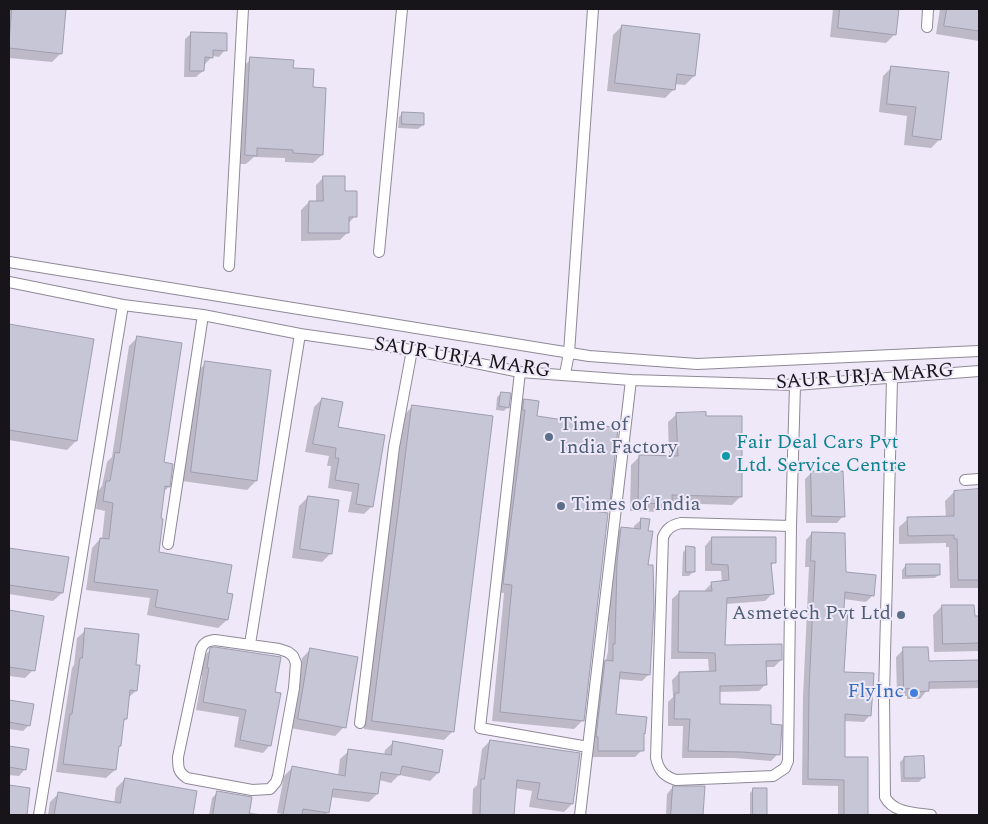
<!DOCTYPE html>
<style>
body{margin:0}
#map{position:relative;width:988px;height:824px;overflow:hidden;background:#eee8f9;font-family:Spectral,serif}
canvas{display:block}
.frame{position:absolute;inset:0;border:10px solid #17151a;pointer-events:none}
</style>
<div id="map">
<canvas width="988" height="824"></canvas>
<div class="frame"></div>
</div>
<script>
const g = document.querySelector('canvas').getContext('2d');
g.lineJoin = 'round';
function fillPath(path, color) { g.fillStyle = color; g.fill(path, 'evenodd'); }
function stroke(path, color, width, dash) { g.strokeStyle = color; g.lineWidth = width; g.lineCap = dash ? 'butt' : 'round'; g.setLineDash(dash || []); g.stroke(path); }
function write(font, color, halo, rows, align = 'center') {
  g.font = font + ' Spectral,serif'; g.lineWidth = 4; g.setLineDash([]); g.textBaseline = 'middle'; g.strokeStyle = halo; g.fillStyle = color; for (const [text, x, y, turn = 0] of rows) {
    g.save(); g.translate(x, y); g.rotate((+turn || 0) * Math.PI / 180); g.textAlign = isNaN(turn) ? turn : align; if (halo) g.strokeText(text, 0, 0); g.fillText(text, 0, 0); g.restore();
  }
}
const shadow = new Path2D(`
 M9 9H65L61 53 52 62 9 58Z
 M833 9H898L895 34 886 43 830 37Z
 M940 9H979V41L936 34Z
 M622 26 694 76 685 85 674 84V89L665 98 607 91 613 35Z
 M192 33 225 50 219 57 213 56 205 64H203V71L196 77H184L185 39Z
 M251 59 292 69 312 88 322 155 313 163 285 162V158L254 157 246 164H237L242 68Z
 M892 67 940 139 931 148 904 145 907 116 879 112 883 76Z
 M403 113 423 125 418 129 398 128 399 117Z
 M324 177 344 192 355 216 348 224V232L340 240 301 241V210L309 202H316V185Z
 M9 325 92 340 76 441 67 450 9 440Z
 M137 338 169 487 163 492 159 519 158 553 225 594 227 620 218 628 147 615 150 598 86 590 92 548 100 539H102L105 511 96 509 98 491 102 486 107 462 112 457 129 346Z
 M206 363 256 481 247 490 182 481 197 372Z
 M502 393 508 407 504 411 496 410 497 397Z
 M322 399 372 506 364 514 348 512 352 492 328 488 331 466H327L329 456 305 452 314 407Z
 M524 400 536 417 609 502 600 511 590 510 583 720 574 729 492 721 504 593 495 592 515 409Z
 M412 407 453 731 444 740 364 729 403 416Z
 M677 414 741 496 732 505 670 503 662 512 630 511 631 465 640 456 669 457 668 422Z
 M812 472 843 516 837 523H806L805 479Z
 M979 490V588H950L949 547H946V543L899 544V527L908 519 946 518 945 501 954 492Z
 M308 497 331 553 322 562 292 558 299 506Z
 M642 519 647 566 649 674 642 681 618 679 615 715 642 750 635 757H591L598 669 606 661 608 651 610 570 614 535 621 528 634 529V526Z
 M812 533 844 573 873 595 866 602 843 599V673L870 715 864 722 844 721V758L866 815H838V786L802 785 803 697 809 567H805L806 540Z
 M712 538 774 562 770 567 772 594 765 601 726 604 724 646 781 660 774 667H765L766 684 759 691 719 692 718 705 770 725 778 754 771 761 734 758H682L683 726H668V702L673 697 672 680 679 673 709 672 708 659H671L672 599 680 592H705V590L712 583 722 582 721 571H705V546Z
 M687 548 693 572 689 576H682L683 552Z
 M9 549 67 558 62 593 53 601 9 594Z
 M906 565 939 574 935 578 902 579V570Z
 M942 606 973 617H979V651L934 652 933 615Z
 M9 611 43 617 33 670 25 678 9 676Z
 M86 630 135 666 136 691 128 698 126 719 122 723 120 746 117 748 115 770 106 778 56 772 72 668 74 665 77 638Z
 M211 649 274 693 270 745 263 753 234 747 239 717 196 710 202 676 200 675 203 657Z
 M311 649 344 727 335 736 290 728 302 658Z
 M904 649 928 662 979 661V688L928 689 920 699H907V696H897L896 657Z
 M9 701 32 705 29 725 23 731 9 729Z
 M490 741 572 804 564 812 529 807 532 791 515 788 512 815H472L473 789 477 785 482 749Z
 M394 742 438 773 430 781 399 775 391 783 379 780 377 794 369 802 330 797 327 813 325 815H288L277 813 284 776 292 768 338 776 340 759 349 751 384 755 385 750Z
 M9 748 28 750 25 769 19 776 9 775Z
 M904 758 923 778 919 782H901L900 762Z
 M125 779 195 792 191 815H48L50 802 59 793 114 803 116 788Z
 M673 787 704 788 702 815H666L667 794Z
 M754 789H766V815H750V793Z
 M218 792 248 812 264 815H209L212 798Z`);
const building = new Path2D(`
 M12 9H66L62 54 9 48Z
 M840 9H899L896 35 838 28Z
 M947 9H979V31L944 26Z
 M622 25 700 34 695 76 677 74 675 90 615 83Z
 M191 32 227 33V51L213 50V58L205 57 204 71H190Z
 M250 57 294 60 293 68 314 69 313 87 326 88 323 155 293 153V150L257 148V156L245 155Z
 M891 66 949 72 941 140 912 136 916 107 887 104Z
 M402 112 424 113V125L402 124Z
 M323 176H345V191H357V217H349V233H308L309 201H323Z
 M9 324 94 339 77 441 9 430Z
 M137 336 182 343 164 462 173 464 170 487 165 486 161 518 163 519 159 552 232 565 227 593 233 594 228 620 155 607 158 590 94 582 100 538 109 539 113 503 103 501 106 481H110L115 452 119 453Z
 M205 361 271 370 257 481 191 472Z
 M501 392 511 393 509 408 499 406Z
 M322 398 343 402 338 427 385 435 373 507 356 504 359 484 335 480 339 458H335L336 448 313 444Z
 M524 399 539 401 537 416 618 428 610 502H595L594 511 608 513 584 721 500 712 512 585 503 584 525 410H523Z
 M412 405 493 416 454 732 372 721Z
 M706 412V416H742V497L672 495V504L638 503 639 455 678 456 676 413Z
 M811 471H843L845 517 812 516Z
 M979 489V580H958L957 539H954V535L908 536 907 517 954 516V491Z
 M308 496 339 500 332 554 300 549Z
 M641 518 650 519 648 531H653L648 565H653L654 606 650 675 620 672 616 714 647 717 645 734 644 733V751H598V737H596L605 660 613 661V644H615L617 562 621 527 640 529Z
 M812 532 845 533 846 572 876 575 874 596 845 592 844 609H848L844 672 874 673 871 716 845 714V757H868V815H844V780L808 779 809 690 815 561H811Z
 M712 537H776V563H771L774 594 727 598 725 645 782 644V660L766 661 767 685 720 686V704L771 705V724L782 725 780 755 742 752 688 751 690 719H674L675 693H679V672L716 671 715 653 678 652 679 591H712L711 582 729 580 728 565 712 564Z
 M686 546 695 547V572H686Z
 M9 548 69 557 63 593 9 585Z
 M906 564H940V575L906 576Z
 M942 605H974L975 616H979V643L943 644Z
 M9 610 44 616 35 671 9 667Z
 M85 628 139 634 136 665H140L137 691 130 690 127 719H124L121 746H119L116 770 63 764 70 714H72L80 658H82Z
 M215 647 281 657 275 692 281 693 271 746 240 740 246 710 203 702 209 668H207L210 648Z
 M903 647H928L929 661 979 660V681L929 682V691L915 692V688L904 689Z
 M310 648 358 657 346 728 298 719Z
 M9 700 34 704 30 726 9 722Z
 M490 740 580 753 573 804 537 799 540 783 517 780 514 815H480L481 779H484Z
 M393 741 443 750 439 773 402 766 400 775 381 772 378 794 333 789 329 813 303 809 302 815H283L292 766 345 776 348 749 391 755Z
 M9 746 29 749 26 770 9 767Z
 M924 756 925 778H904V757Z
 M125 778 197 791 193 815H54L58 792 120 803Z
 M9 785 30 788 27 815H9Z
 M673 786H705L703 815H671Z
 M753 788H767V815H753Z
 M217 791 252 797 249 815H213Z`);
const minor = new Path2D(`
 M927 27 928 9
 M379 252 402 9
 M9 262 589 356 697 364 979 351
 M229 266 243 9
 M9 282 123 305 203 315 300 334 412 350 520 372 631 380 795 385 979 371
 M520 372 480 728 588 747
 M565 374 569 353 593 9
 M892 379 884 695 885 797C893 813 916 813 931 815
 M965 480 979 479
 M791 526 681 523C672 525 667 528 663 537L656 758C659 771 664 776 676 780L773 776 785 768 788 761 791 526 795 385
 M168 544 203 315
 M215 640 279 649 288 652 293 656 296 663 294 688 278 776 276 782 270 789 252 790 187 778C178 772 178 768 178 757L201 649C204 642 208 641 215 640Z
 M250 644 300 334
 M360 723 394 447 412 350
 M39 815 123 305
 M580 815 631 380`);
const markers = [
 [549,437,5,"#5c6f8a"],
 [726,456,5,"#0f9aa8"],
 [561,506,5,"#5c6f8a"],
 [901,615,5,"#5c6f8a"],
 [914,693,5,"#3f7fe0"]
];
const streetNames = [
 ["SAUR URJA MARG",462,359,9],
 ["SAUR URJA MARG",865,378,-4]
];
const serviceNames = [
 ["Time of",559,426],
 ["India Factory",559,449],
 ["Times of India",571,506],
 ["Asmetech Pvt Ltd",891,615,"right"]
];
const cultureNames = [
 ["Fair Deal Cars Pvt",736,444],
 ["Ltd. Service Centre",736,467]
];
const shopNames = [
 ["FlyInc",904,693]
];
fillPath(shadow, '#0003');
fillPath(building, '#c7c6d7');
stroke(building, '#9e9dae', 1);
stroke(minor, '#8f8998', 12);
stroke(minor, '#fff', 10);
for (const [x, y, r, color] of markers) { const dot = new Path2D(); dot.arc(x, y, r, 0, 2 * Math.PI); g.fillStyle = color; g.fill(dot); stroke(dot, '#eee8f9', 2); }
write('20px', '#17151a', '#eee8f9', streetNames);
write('20px', '#4e5e75', '#eee8f9', serviceNames, 'left');
write('20px', '#0d838f', '#eee8f9', cultureNames, 'left');
write('20px', '#366cbe', '#eee8f9', shopNames, 'right');
</script>
